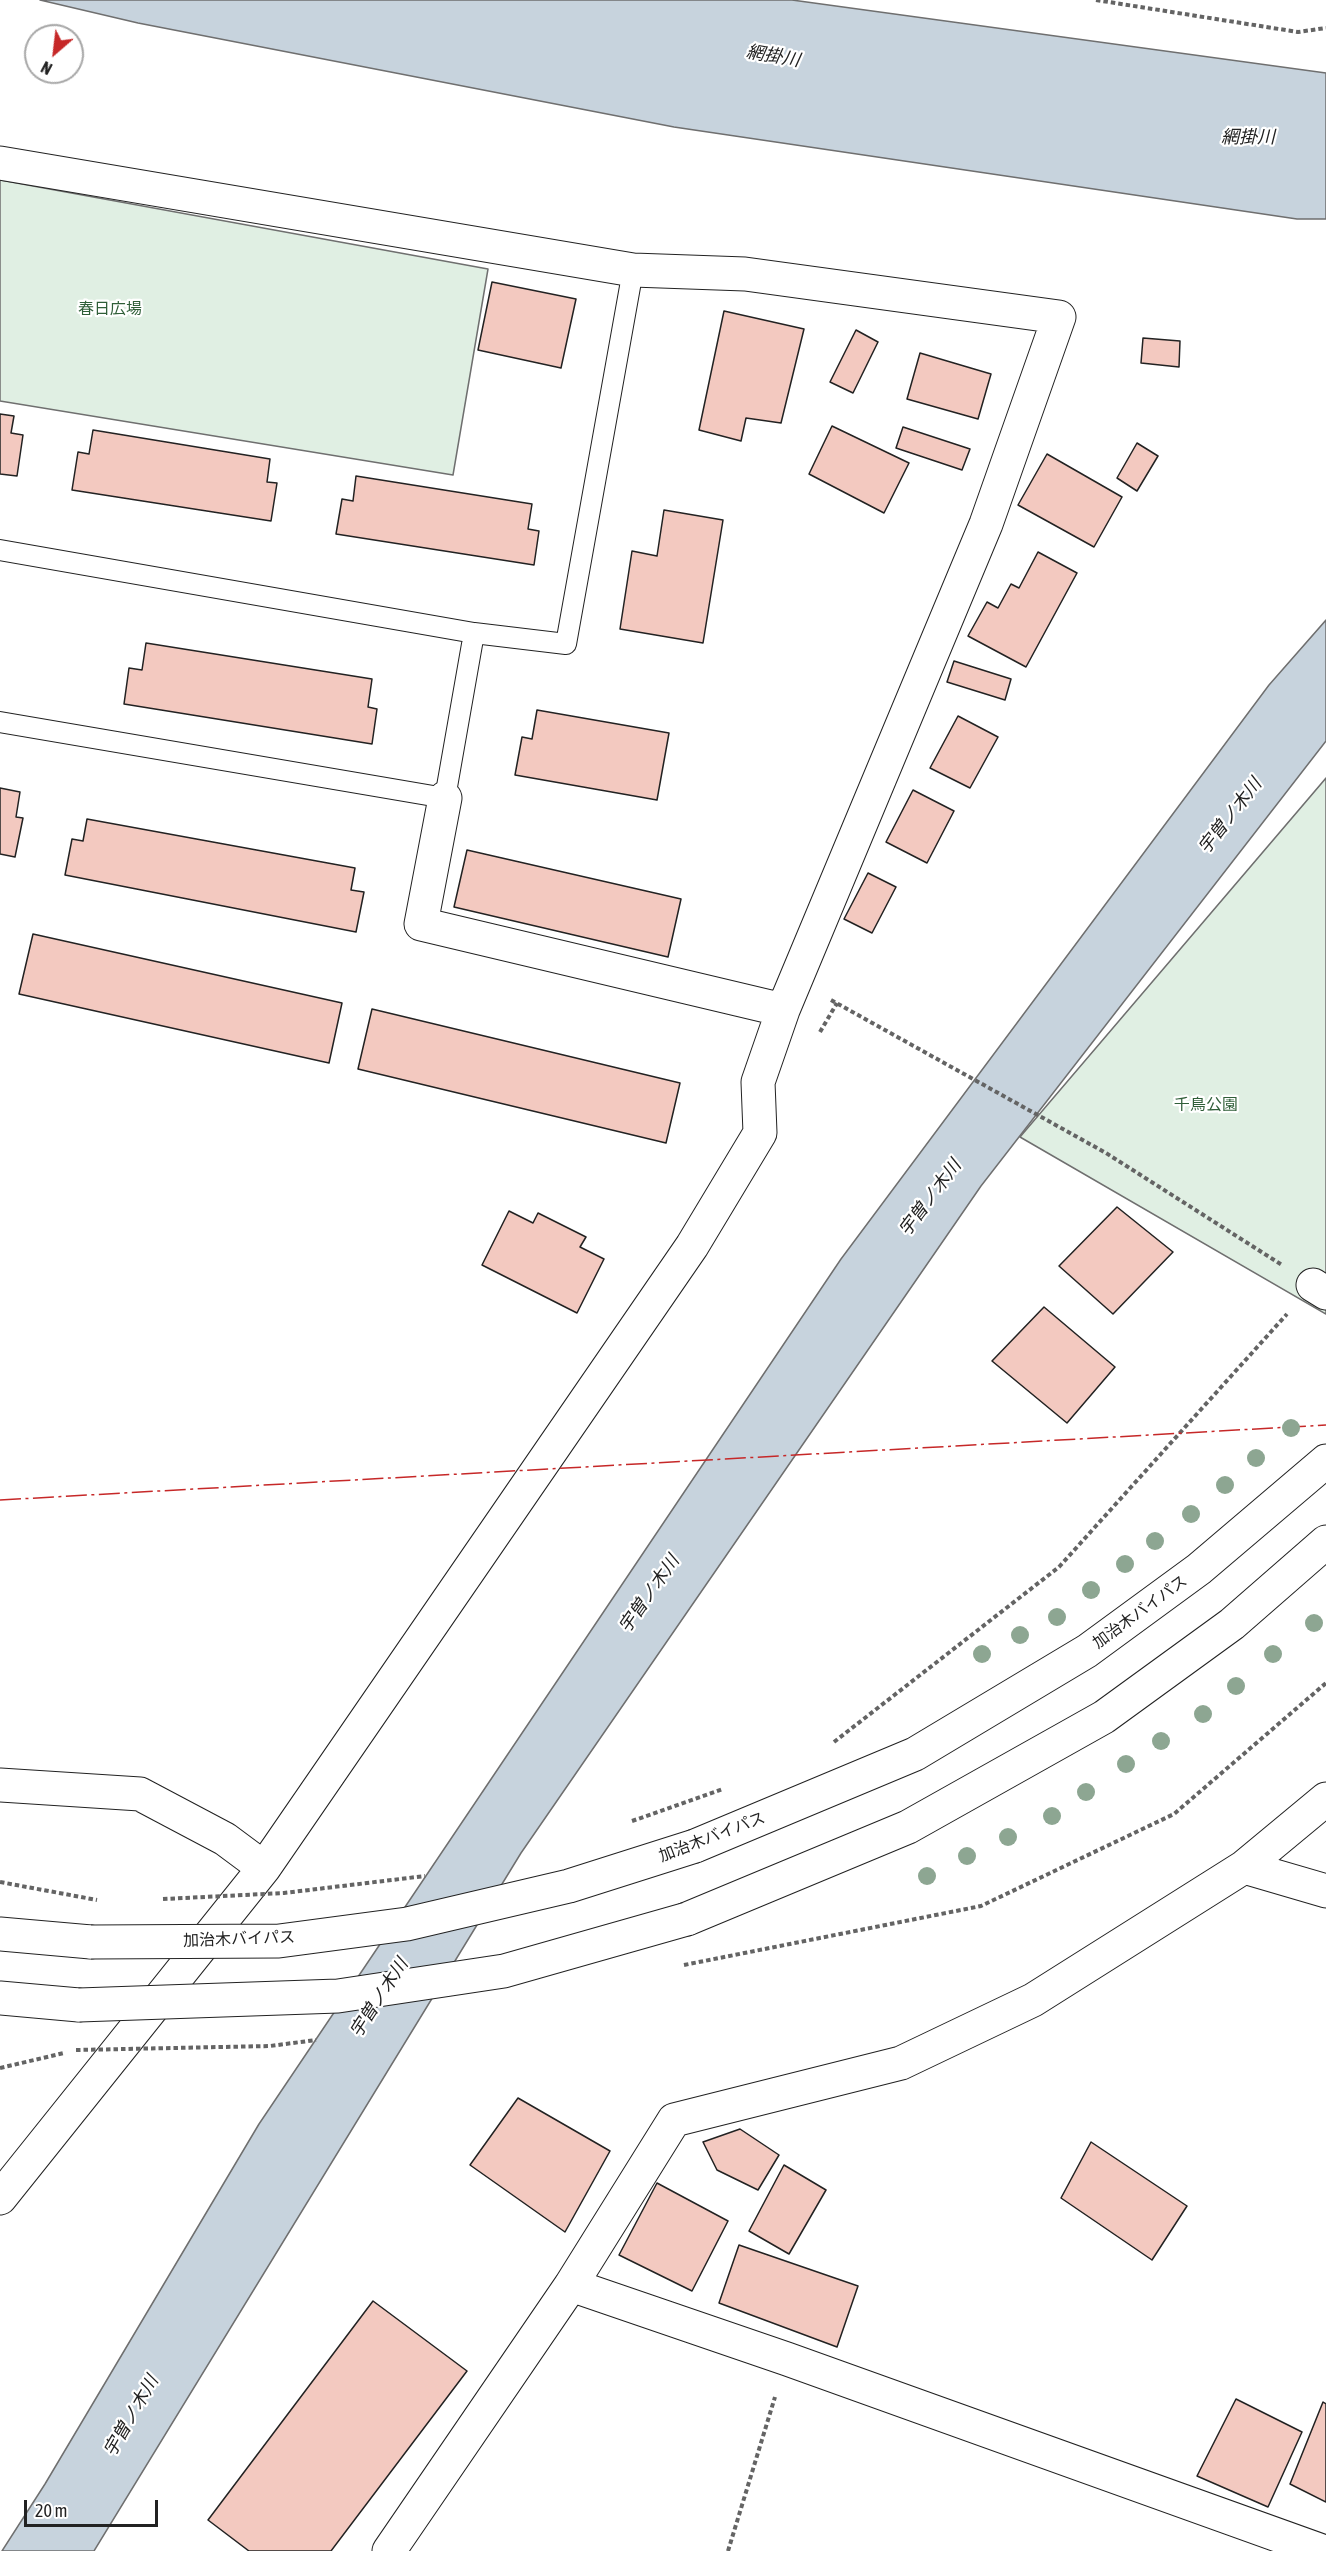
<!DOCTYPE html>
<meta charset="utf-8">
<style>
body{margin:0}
#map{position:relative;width:1326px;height:2551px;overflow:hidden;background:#fff;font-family:"Asap Condensed",sans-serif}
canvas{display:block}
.north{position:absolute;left:24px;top:24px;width:60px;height:60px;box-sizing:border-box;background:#fff;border:2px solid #a7a7a7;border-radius:50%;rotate:208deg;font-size:16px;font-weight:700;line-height:24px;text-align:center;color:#222}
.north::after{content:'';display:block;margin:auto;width:21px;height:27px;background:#c62828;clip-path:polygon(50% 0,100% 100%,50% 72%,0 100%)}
.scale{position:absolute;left:24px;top:2500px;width:134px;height:27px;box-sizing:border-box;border:3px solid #222;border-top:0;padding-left:8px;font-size:18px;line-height:21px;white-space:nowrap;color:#222;-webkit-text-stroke:4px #fff;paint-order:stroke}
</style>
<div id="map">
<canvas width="1326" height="2551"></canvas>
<div class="north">N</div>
<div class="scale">20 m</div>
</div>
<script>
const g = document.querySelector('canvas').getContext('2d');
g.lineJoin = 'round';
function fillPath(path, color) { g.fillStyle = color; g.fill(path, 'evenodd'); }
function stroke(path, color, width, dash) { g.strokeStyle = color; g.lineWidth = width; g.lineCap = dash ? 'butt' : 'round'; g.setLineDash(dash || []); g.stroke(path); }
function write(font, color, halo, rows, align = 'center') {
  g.font = font + ' "Asap Condensed","Noto Sans JP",sans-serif'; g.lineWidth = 4.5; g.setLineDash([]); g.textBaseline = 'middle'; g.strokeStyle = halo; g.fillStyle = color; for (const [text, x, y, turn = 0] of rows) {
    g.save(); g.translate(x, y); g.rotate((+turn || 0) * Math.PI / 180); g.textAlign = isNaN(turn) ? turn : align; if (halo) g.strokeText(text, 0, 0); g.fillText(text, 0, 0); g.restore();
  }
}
const green = new Path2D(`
 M0 180 488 269 453 475 0 401Z
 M1326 778V1314L1020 1137Z`);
const water = new Path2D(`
 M40 0H792L1326 73V219H1297L674 127 138 23Z
 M1326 620V741L981 1186 521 1853 94 2551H2L45 2484 259 2124 841 1259 1269 685Z`);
const building = new Path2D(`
 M492 282 576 299 561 368 478 350Z
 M724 311 804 329 781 423 746 418 741 441 699 430Z
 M856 330 878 342 853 393 830 382Z
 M1143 338 1180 341 1179 367 1141 363Z
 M920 353 991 374 978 419 907 399Z
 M0 414 14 416 11 433 23 435 17 476 0 474Z
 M832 426 909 463 884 513 809 474Z
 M903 427 970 449 962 470 896 448Z
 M93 430 270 459 267 482 277 483 271 521 72 490 78 452 89 454Z
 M1137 443 1158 456 1137 491 1117 478Z
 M1047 454 1122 497 1094 547 1018 505Z
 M356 476 532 504 528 529 539 531 534 565 336 534 342 499 353 501Z
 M664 510 723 520 703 643 620 629 632 551 657 556Z
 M1038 552 1077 573 1026 667 968 636 987 602 998 608 1011 584 1019 588Z
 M146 643 372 679 368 707 377 709 372 744 124 704 129 668 142 670Z
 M954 661 1011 679 1005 700 947 682Z
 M537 710 669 733 657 800 515 775 522 737 532 739Z
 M958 716 998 737 970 788 930 768Z
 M0 788 20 792 16 817 23 818 15 857 0 854Z
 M913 790 954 811 927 863 886 842Z
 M87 819 355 868 351 890 364 892 356 932 65 875 72 839 83 841Z
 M467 850 681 899 668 957 454 907Z
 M868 873 896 887 872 933 844 919Z
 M33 934 342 1003 329 1063 19 994Z
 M372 1009 680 1083 666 1143 358 1069Z
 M1117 1207 1173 1252 1113 1314 1059 1266Z
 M509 1211 533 1223 538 1213 586 1237 580 1247 604 1259 577 1313 482 1265Z
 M1044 1307 1115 1367 1067 1423 992 1361Z
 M518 2098 610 2151 565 2232 470 2165Z
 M740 2129 779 2155 758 2190 717 2170 703 2142Z
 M1091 2142 1187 2206 1152 2260 1061 2198Z
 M784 2165 826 2190 789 2254 749 2231Z
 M657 2183 728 2221 692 2291 619 2255Z
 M739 2245 858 2286 837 2347 719 2303Z
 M373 2301 467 2371 331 2551H249L208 2520Z
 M1236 2399 1302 2432 1268 2507 1197 2476Z
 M1323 2402 1326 2404V2502L1290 2484Z`);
const path = new Path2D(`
 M1096 0 1298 32 1326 28
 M831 1000 1106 1153 1282 1265
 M820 1032 837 1003
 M834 1742 1059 1567 1287 1314
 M0 1882 97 1900
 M684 1965 981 1906 1174 1814 1326 1683
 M0 2068 64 2053
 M728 2551 775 2397`);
const service = new Path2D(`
 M0 550 474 633 566 644 633 270
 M0 722 445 798 474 633`);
const minor = new Path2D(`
 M0 163 633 270 745 274 1059 317 986 524 783 1010 758 1082 760 1133 692 1246 264 1868 0 2198
 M445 798 421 924 783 1010
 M1313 1285 1326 1293
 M0 1785 140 1794 225 1839 264 1868
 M1244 1867 1326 1891
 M571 2285 787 2359 1322 2551
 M389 2551 571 2285 674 2120 901 2063 1033 2000 1244 1867 1326 1799`);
const trunk = new Path2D(`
 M695 1846 915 1754 1087 1651 1199 1569 1326 1461
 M687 1919 908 1827 1104 1717 1232 1624 1326 1542
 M0 1934 91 1942
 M0 1998 79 2005`);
const pathBridge = new Path2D(`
 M632 1821 723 1789
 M163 1899 284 1893 425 1876
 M76 2050 270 2046 316 2040`);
const trunkBridge = new Path2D(`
 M91 1942 279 1941 407 1924 569 1886 695 1846
 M79 2005 338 1996 504 1971 687 1919`);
const power = new Path2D(`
 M0 1500 1326 1425`);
const trees = [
 [1291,1428],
 [1256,1458],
 [1225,1485],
 [1191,1514],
 [1155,1541],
 [1125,1564],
 [1091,1590],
 [1057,1617],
 [1314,1623],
 [1020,1635],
 [982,1654],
 [1273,1654],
 [1236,1686],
 [1203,1714],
 [1161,1741],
 [1126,1764],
 [1086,1792],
 [1052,1816],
 [1008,1837],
 [967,1856],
 [927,1876]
];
const parkNames = [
 ["春日広場",110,309],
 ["千鳥公園",1206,1105]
];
const streetNames = [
 ["加治木バイパス",1140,1612,-36],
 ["加治木バイパス",712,1837,-21],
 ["加治木バイパス",239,1939,-2]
];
const waterNames = [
 ["網掛川",773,56,10],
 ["網掛川",1248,137],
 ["宇曽ノ木川",1230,816,-52],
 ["宇曽ノ木川",930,1198,-53],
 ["宇曽ノ木川",649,1594,-55],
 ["宇曽ノ木川",379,1998,-57],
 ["宇曽ノ木川",131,2416,-60]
];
fillPath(green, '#e0efe3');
stroke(green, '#6f6f6f', 1.5);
fillPath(water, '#c7d3dd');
stroke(water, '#6f6f6f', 1.5);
fillPath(building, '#f3c9c0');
stroke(building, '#222', 1.5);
stroke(service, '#222', 22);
stroke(minor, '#222', 35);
stroke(trunk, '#222', 35);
stroke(path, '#646464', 4, [4.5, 3]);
stroke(service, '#fff', 20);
stroke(minor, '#fff', 33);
stroke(trunk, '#fff', 33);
stroke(trunkBridge, '#222', 35, []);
stroke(pathBridge, '#646464', 4, [4.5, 3]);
stroke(trunkBridge, '#fff', 33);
stroke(power, '#c62828', 1.5, [21, 4.5, 3, 4.5]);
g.fillStyle = '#8da692';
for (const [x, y] of trees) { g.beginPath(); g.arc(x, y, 9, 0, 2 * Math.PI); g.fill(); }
write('16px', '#2f5e38', '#fff', parkNames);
write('16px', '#222', '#fff', streetNames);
write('italic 18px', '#222', '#fff', waterNames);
</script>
